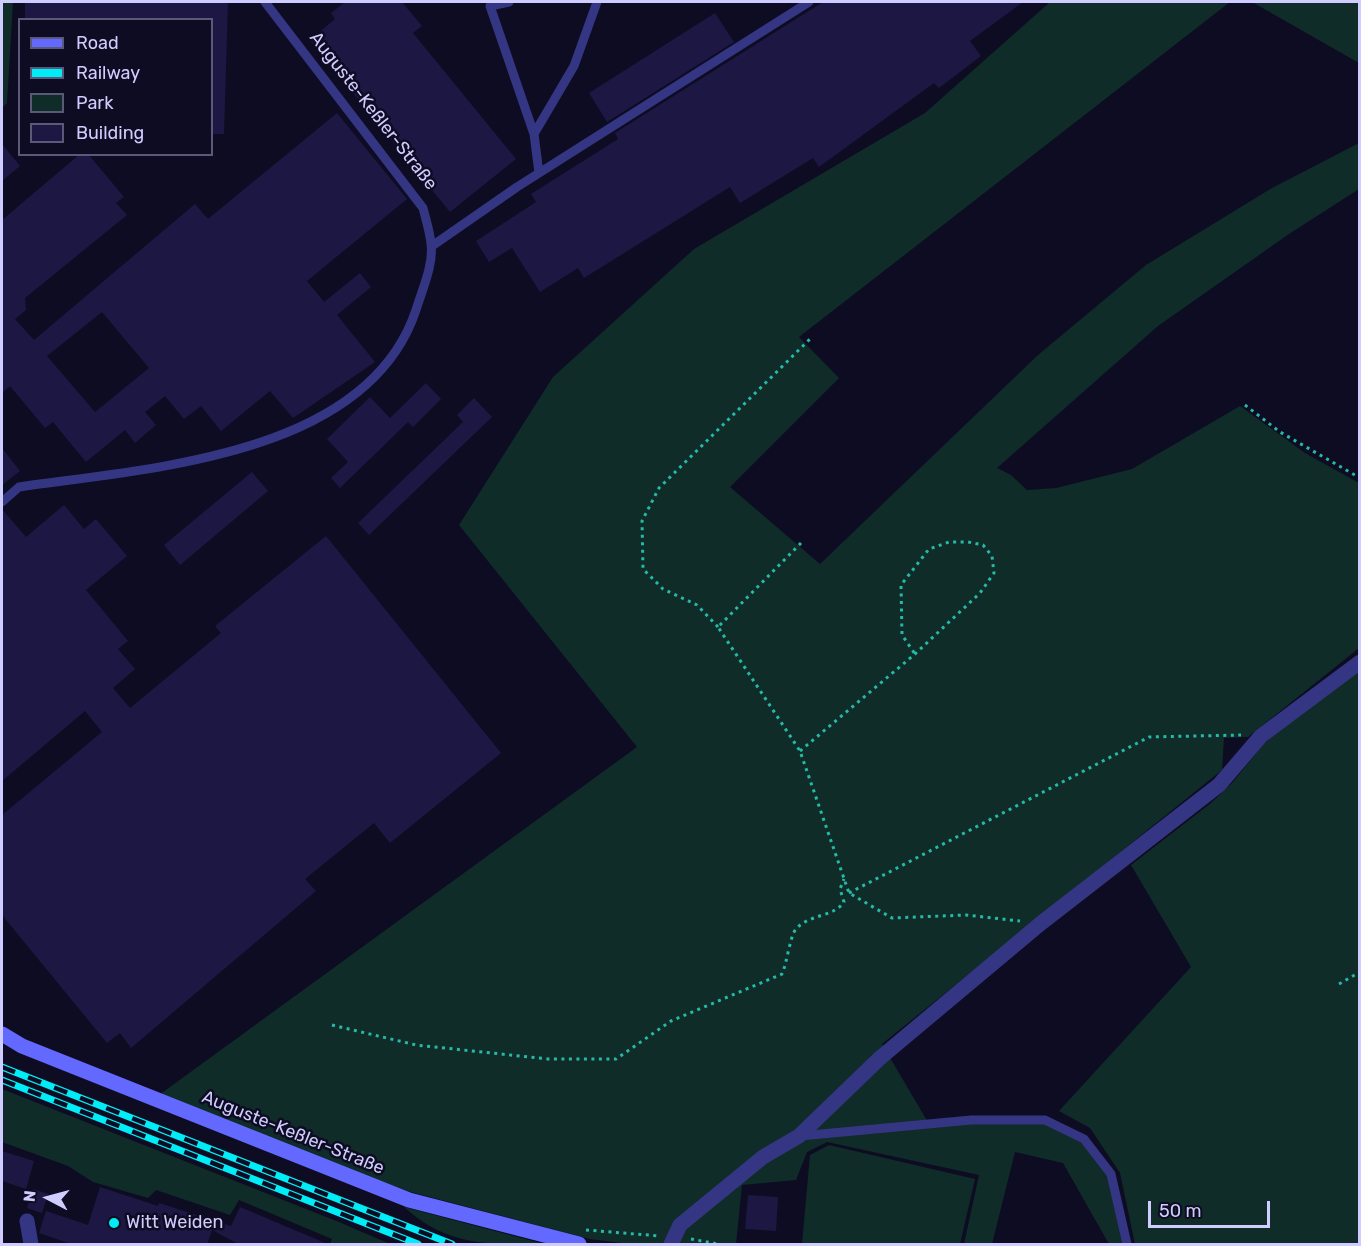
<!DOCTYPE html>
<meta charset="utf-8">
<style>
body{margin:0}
#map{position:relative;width:1361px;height:1246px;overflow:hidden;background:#0e0c22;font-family:Rubik,sans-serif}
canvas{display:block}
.frame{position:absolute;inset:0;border:3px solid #cfccff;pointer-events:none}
.legend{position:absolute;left:18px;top:18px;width:195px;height:138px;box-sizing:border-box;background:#0e0c22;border:2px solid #5b597a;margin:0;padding:8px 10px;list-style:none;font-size:18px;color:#cfccff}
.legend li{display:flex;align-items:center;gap:12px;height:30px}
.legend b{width:30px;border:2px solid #5b597a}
.north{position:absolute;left:18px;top:1168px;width:60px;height:60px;-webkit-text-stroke:4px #0e0c22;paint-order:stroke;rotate:276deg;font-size:16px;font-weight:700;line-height:24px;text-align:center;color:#cfccff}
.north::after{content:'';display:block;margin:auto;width:21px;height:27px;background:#cfccff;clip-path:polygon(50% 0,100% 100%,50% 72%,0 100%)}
.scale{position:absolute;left:1148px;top:1201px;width:122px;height:27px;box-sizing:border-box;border:3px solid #cfccff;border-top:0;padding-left:8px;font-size:18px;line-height:21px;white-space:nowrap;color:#cfccff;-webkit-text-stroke:4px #0e0c22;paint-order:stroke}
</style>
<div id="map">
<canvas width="1361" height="1246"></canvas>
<div class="frame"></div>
<ul class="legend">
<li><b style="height:8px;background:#6369ff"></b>Road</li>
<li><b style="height:8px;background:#00edf7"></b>Railway</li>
<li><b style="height:16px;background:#0f2c29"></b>Park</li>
<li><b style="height:16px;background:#1d1744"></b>Building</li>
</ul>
<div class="north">N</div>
<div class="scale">50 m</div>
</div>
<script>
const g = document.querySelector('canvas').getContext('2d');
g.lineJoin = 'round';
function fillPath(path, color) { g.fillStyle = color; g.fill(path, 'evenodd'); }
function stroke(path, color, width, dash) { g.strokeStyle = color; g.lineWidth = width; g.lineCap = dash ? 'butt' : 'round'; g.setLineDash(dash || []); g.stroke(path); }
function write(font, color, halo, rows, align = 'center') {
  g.font = font + ' Rubik,sans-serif'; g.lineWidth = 5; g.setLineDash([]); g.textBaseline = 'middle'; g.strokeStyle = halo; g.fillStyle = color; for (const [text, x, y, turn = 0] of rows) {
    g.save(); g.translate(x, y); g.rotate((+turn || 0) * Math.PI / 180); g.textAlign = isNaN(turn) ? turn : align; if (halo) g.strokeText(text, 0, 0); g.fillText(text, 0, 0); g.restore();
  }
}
const green = new Path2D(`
 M2 2H13L7 103 2 108Z
 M1050 2H1230L799 337 839 378 730 487 820 564 1038 355 1146 265 1272 188 1359 143V189L1289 234 1158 326 997 468 1011 475 1027 490 1056 488 1132 469 1240 406 1305 453 1359 483V648L1248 737 1224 738 1222 770 882 1044 929 1124 1045 1120 1084 1139 1111 1174 1127 1244H1109L1063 1163 1015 1152 992 1244H964L979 1175 827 1142 807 1152 796 1180 742 1185 736 1244H630L590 1239 411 1192 284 1148 159 1095 637 747 459 525 553 377 694 249 925 113Z
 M1252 2H1359V63Z
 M1359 668V1244H1135L1120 1173 1090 1128 1059 1111 1191 967 1131 865 1211 803 1232 783 1264 744 1291 719Z
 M2 1089 339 1222 390 1244H330L332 1239 239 1200 230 1215 156 1190 148 1198 93 1182 68 1166 2 1142Z
 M829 1145 975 1179 960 1244H802L810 1155Z
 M404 1207 544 1244C488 1245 447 1246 404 1207Z`);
const building = new Path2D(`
 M25 2H228L224 134H212V20H25Z
 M345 2H402L422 26 413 33 516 159 450 212 310 40 335 19 331 13Z
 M823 2H1023L970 41 981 56 939 88 934 83 819 167 813 158 740 203 730 187 584 278 578 268 540 292 512 248 489 262 476 241 536 202 531 194 618 139 615 133Z
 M715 13 734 42 607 122 589 93Z
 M337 113 407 199 307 281 324 302 360 273 371 287 337 315 375 362 293 418 270 391 221 431 201 406 184 419 165 396 145 412 156 425 135 443 125 430 86 462 53 422 45 428 10 386 2 393V220L80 154H88L124 197 116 203 127 215 25 298 26 310 15 319 34 340 195 204 208 219ZM102 312 149 368 95 412 47 356Z
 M2 144 20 166 2 181Z
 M426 383 441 399 413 427 408 422 340 488 331 478 348 462 327 439 370 397 390 418Z
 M474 398 492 417 369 535 358 523 463 422 457 415Z
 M2 448 20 471 2 485Z
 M252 472 268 491 180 565 164 545Z
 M64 505 84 529 96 519 127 556 86 590 128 641 118 649 135 669 113 688 130 708 221 633 215 626 326 536 501 753 390 843 374 823 305 879 316 891 131 1048 120 1033 107 1043 2 915V815L102 732 85 711 2 781V509L26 537Z
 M2 1151 34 1161 26 1189 2 1181Z
 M100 1187 158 1206 159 1203 231 1226 240 1207 330 1245H240L212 1230 207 1245H74L39 1233 46 1211 88 1225Z
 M33 1189 48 1194 42 1213 27 1208Z
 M748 1195 778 1197 776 1231 745 1229Z`);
const path = new Path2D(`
 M1245 405 1280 432 1360 478
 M801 543 718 627 800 751 849 893 892 918 966 915 1020 921
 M718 627 697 605 663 589 643 569 642 521 659 488 810 339
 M800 751 915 654 980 593 994 573 992 556 983 545 968 542H949L929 549 901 585 902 635 915 654
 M849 893 1149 737 1241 735
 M1339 984 1360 972
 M332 1025 416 1045 548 1059H616L671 1021 782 974C787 963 790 936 796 929 809 914 834 917 844 902L840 889 844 879
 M586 1230 660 1236
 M691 1239 718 1244`);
const lane = new Path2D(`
 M509 2 490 6 534 134 539 173
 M534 134 574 66 597 2
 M432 246 517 187 809 2
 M2 502 19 487C148 468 367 457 416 310 422 290 434 264 431 244 430 232 426 220 423 208L265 2
 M800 1136 971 1120H1045L1084 1139 1111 1174 1127 1244`);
const street = new Path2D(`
 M27 1221 31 1244
 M671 1244 680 1225 763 1157 799 1136 880 1058 1040 924 1219 785 1261 736 1360 662`);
const secondary = new Path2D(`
 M2 1034 22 1046 409 1200 579 1244`);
const rail = new Path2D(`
 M2 1067 452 1244
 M2 1080 418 1244`);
const markers = [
 [114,1223,6,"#00edf7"]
];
const streetNames = [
 ["Auguste-Keßler-Straße",373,111,52],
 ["Auguste-Keßler-Straße",293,1133,22]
];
const poiNames = [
 ["Witt Weiden",126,1223]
];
fillPath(green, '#0f2c29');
fillPath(building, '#1d1744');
stroke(path, '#27b9a7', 3, [3, 4.5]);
stroke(lane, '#343683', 9);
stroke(street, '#343683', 15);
stroke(secondary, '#6369ff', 15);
stroke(rail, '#00edf7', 7);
stroke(rail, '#0e0c22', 4.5, [14]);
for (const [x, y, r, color] of markers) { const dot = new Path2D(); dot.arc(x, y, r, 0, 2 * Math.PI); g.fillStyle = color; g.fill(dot); stroke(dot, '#0e0c22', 2); }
write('18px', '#cfccff', '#0e0c22', streetNames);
write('18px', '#cfccff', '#0e0c22', poiNames, 'left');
</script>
